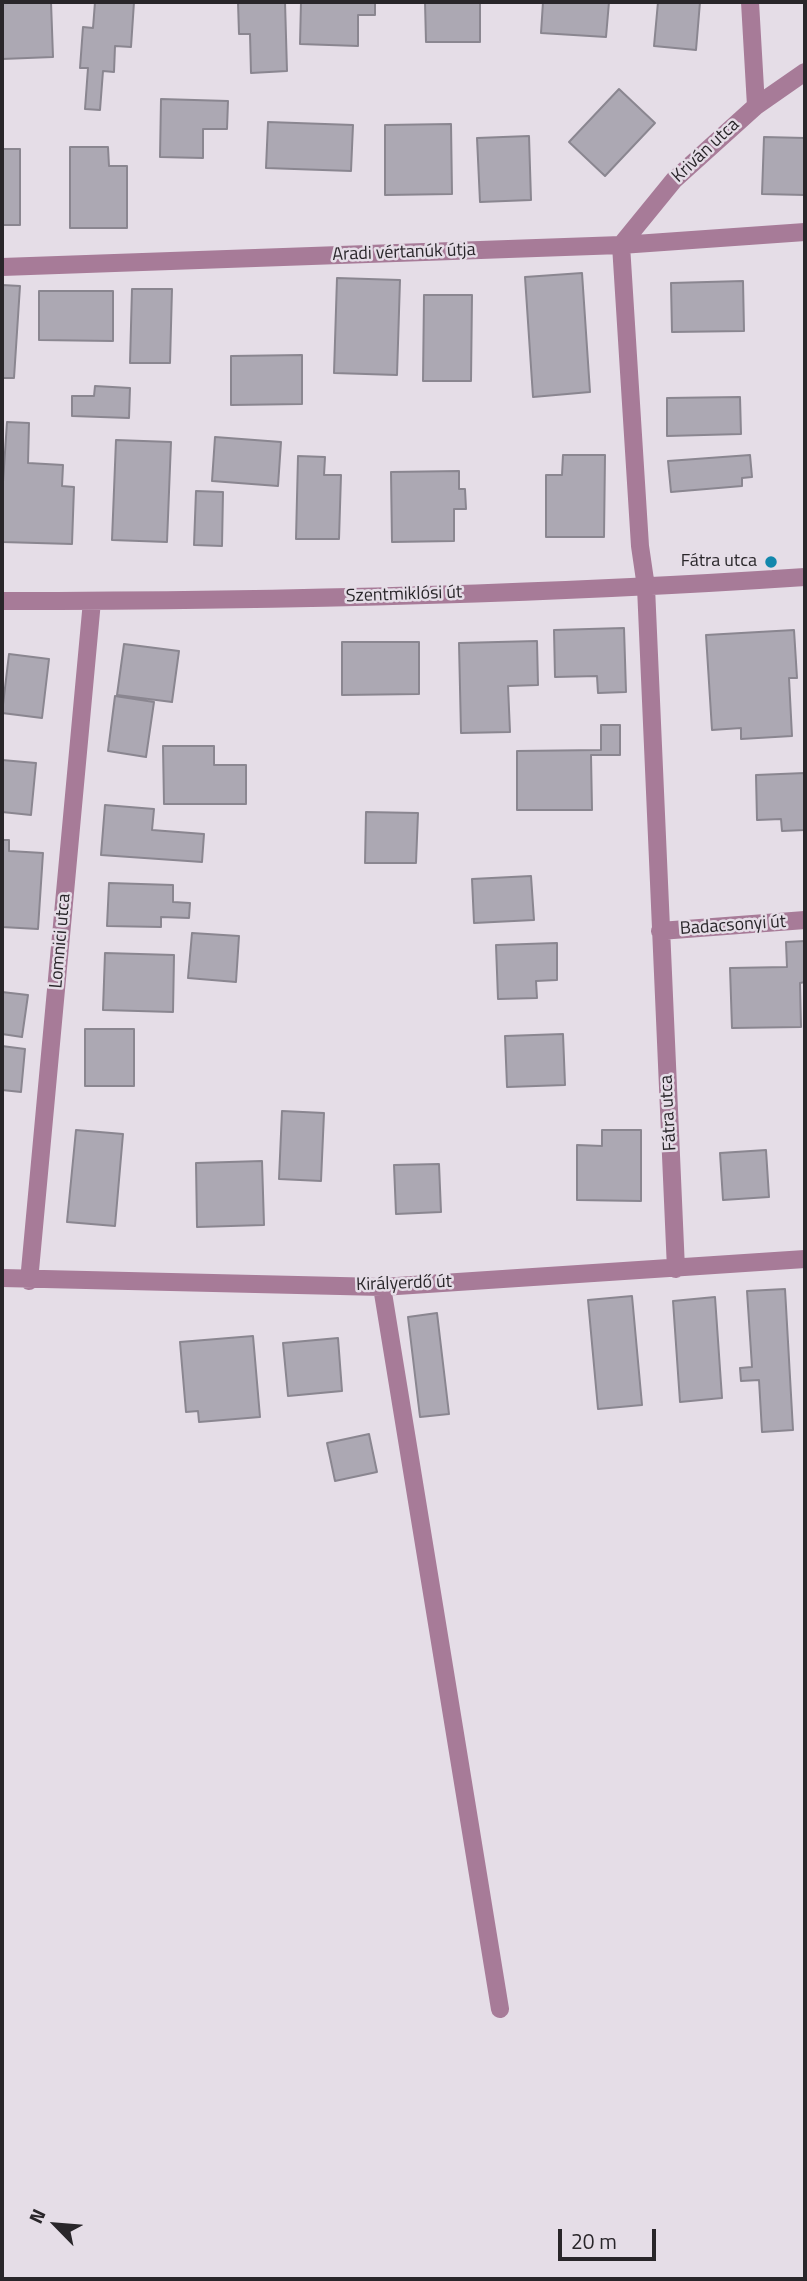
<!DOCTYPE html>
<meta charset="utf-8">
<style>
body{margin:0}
#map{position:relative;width:807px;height:2281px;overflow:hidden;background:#e5dde7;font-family:"Titillium Web",sans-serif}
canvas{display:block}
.frame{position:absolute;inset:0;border:4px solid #29262a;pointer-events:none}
.north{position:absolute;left:21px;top:2190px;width:70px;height:70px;-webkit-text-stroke:5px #e5dde7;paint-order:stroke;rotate:295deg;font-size:19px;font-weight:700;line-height:28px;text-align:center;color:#29262a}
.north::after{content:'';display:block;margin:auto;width:24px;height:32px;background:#29262a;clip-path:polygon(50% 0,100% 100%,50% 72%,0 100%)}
.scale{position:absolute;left:558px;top:2229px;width:98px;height:32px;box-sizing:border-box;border:4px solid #29262a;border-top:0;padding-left:9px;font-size:21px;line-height:24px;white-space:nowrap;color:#29262a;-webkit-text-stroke:5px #e5dde7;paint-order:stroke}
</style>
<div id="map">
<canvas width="807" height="2281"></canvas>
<div class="frame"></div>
<div class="north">N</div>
<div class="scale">20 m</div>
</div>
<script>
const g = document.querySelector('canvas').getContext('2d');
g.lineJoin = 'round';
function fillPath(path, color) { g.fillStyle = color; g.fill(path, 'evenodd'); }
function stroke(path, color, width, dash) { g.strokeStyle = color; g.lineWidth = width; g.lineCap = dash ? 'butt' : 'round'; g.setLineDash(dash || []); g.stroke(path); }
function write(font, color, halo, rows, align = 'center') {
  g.font = font + ' "Titillium Web",sans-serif'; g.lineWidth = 5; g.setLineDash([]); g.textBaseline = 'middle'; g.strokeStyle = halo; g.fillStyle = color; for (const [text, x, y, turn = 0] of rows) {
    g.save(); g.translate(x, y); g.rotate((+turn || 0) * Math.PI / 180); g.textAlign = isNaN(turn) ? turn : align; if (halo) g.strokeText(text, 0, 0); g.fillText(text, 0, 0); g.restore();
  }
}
const building = new Path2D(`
 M2 2H51L53 57 2 59Z
 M95 2H134L131 47 115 46 114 72 103 71 100 110 85 109 88 68H80L83 27 93 28Z
 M238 2H285L287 71 251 73 250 34H239Z
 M301 2H375V15H358V46L300 44Z
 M425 2H480V42H426Z
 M543 2H609L606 37 541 33Z
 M654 2H700L696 50 654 46 658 2Z
 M619 89 655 123 605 176 569 142Z
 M161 99 228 101 227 129H203V158L160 157Z
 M268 122 353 125 351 171 266 168Z
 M451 124 452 194 385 195V125Z
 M529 136 531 200 480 202 477 138Z
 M764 137 805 138V195L762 194Z
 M70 147H108L109 166H127V228H70Z
 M2 149H20V225H2Z
 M582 273 590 392 533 397 525 277Z
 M337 278 400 280 397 375 334 373Z
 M743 281 744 331 672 332 671 283Z
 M2 285 20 286 14 378H2Z
 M132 289H172L170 363H130Z
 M39 291H113V341L39 340Z
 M424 295H472L471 381H423Z
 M302 355V404L231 405V356Z
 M95 386 130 388 129 418 72 416V396H94Z
 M740 397 741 434 667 436V398Z
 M7 422 29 423 28 463 63 465 62 486 74 487 72 544 2 542V497Z
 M215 437 281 442 278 486 212 481Z
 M116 440 171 442 167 542 112 540Z
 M563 455H605L604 537H546V475H562Z
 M750 455 752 477 742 478V486L671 492 668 461Z
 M298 456 325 457 324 475H341L339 539H296Z
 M459 471V489H465L466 509H454V541L392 542 391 472Z
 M196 491 223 492 222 546 194 545Z
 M624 628 626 692 598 693 597 676 555 677 554 630Z
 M794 630 797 678H789L792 736 741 739V728L712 730 706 635Z
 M537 641 538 685 508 686 510 732 461 733 459 643Z
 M342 642H419V694L342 695Z
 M124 644 179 651 172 702 117 695Z
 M9 654 49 659 42 718 2 713Z
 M115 696 154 702 146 757 108 751Z
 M601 725H620V755H591L592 810H517V751L601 750Z
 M163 746H214V765H246V804H164Z
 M2 760 36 763 31 815 2 812Z
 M805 773V830L782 831 781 819 757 820 756 775Z
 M105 805 154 809 152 830 204 834 202 862 101 855Z
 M366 812 418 813 416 863H365Z
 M2 840H9V851L43 853 38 929 2 927Z
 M531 876 534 920 474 923 472 879Z
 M109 883 173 885V902L190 903 189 918 161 917V927L107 926Z
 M192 933 239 936 236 982 188 978Z
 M805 941V982L800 983 801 1027 732 1028 730 968 787 967 786 942Z
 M557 943V980L536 981 537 998 498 999 496 945Z
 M105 953 174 955 173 1012 103 1010Z
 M2 992 28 995 22 1037 2 1034Z
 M85 1029H134V1086H85Z
 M563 1034 565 1085 507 1087 505 1036Z
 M2 1046 25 1049 21 1092 2 1090Z
 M282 1111 324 1113 321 1181 279 1179Z
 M76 1130 123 1134 115 1226 67 1222Z
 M602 1130H641V1201L577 1200V1145L602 1146Z
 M766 1150 769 1197 723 1200 720 1153Z
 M262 1161 264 1225 197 1227 196 1163Z
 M439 1164 441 1212 396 1214 394 1165Z
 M785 1289 793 1430 762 1432 759 1380 741 1381 740 1368 752 1367 747 1291Z
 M632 1296 642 1405 598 1409 588 1300Z
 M715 1297 722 1398 680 1402 673 1301Z
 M437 1313 449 1414 420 1417 408 1317Z
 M253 1336 260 1417 199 1422 198 1411 186 1412 180 1342Z
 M338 1338 342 1391 288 1396 283 1343Z
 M369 1434 377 1472 335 1481 327 1443Z`);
const minor = new Path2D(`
 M750 2 756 106
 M2 267 621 245 805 232
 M2 601C270 601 538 595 805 577
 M660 931 805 920
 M676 1269 646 587 640 546 621 245 674 180 756 106 805 72
 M2 1278 382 1287 805 1259
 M29 1281 92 601
 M382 1287 500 2009`);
const markers = [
 [771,562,7,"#1287ac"]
];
const streetNames = [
 ["Kriván utca",706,151,-43],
 ["Aradi vértanúk útja",404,253,-2],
 ["Szentmiklósi út",404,595,-2],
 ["Badacsonyi út",733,926,-4],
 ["Lomnici utca",61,941,-85],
 ["Fátra utca",669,1113,-93],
 ["Királyerdő út",404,1284,-2]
];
const poiNames = [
 ["Fátra utca",757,562]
];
fillPath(building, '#aca8b3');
stroke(building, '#8a8690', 2);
stroke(minor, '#a77b98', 18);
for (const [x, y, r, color] of markers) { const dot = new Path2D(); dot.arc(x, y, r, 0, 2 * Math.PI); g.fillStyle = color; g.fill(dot); stroke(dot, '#e5dde7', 2.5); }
write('18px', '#29262a', '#e5dde7', streetNames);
write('18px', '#29262a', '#e5dde7', poiNames, 'right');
</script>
